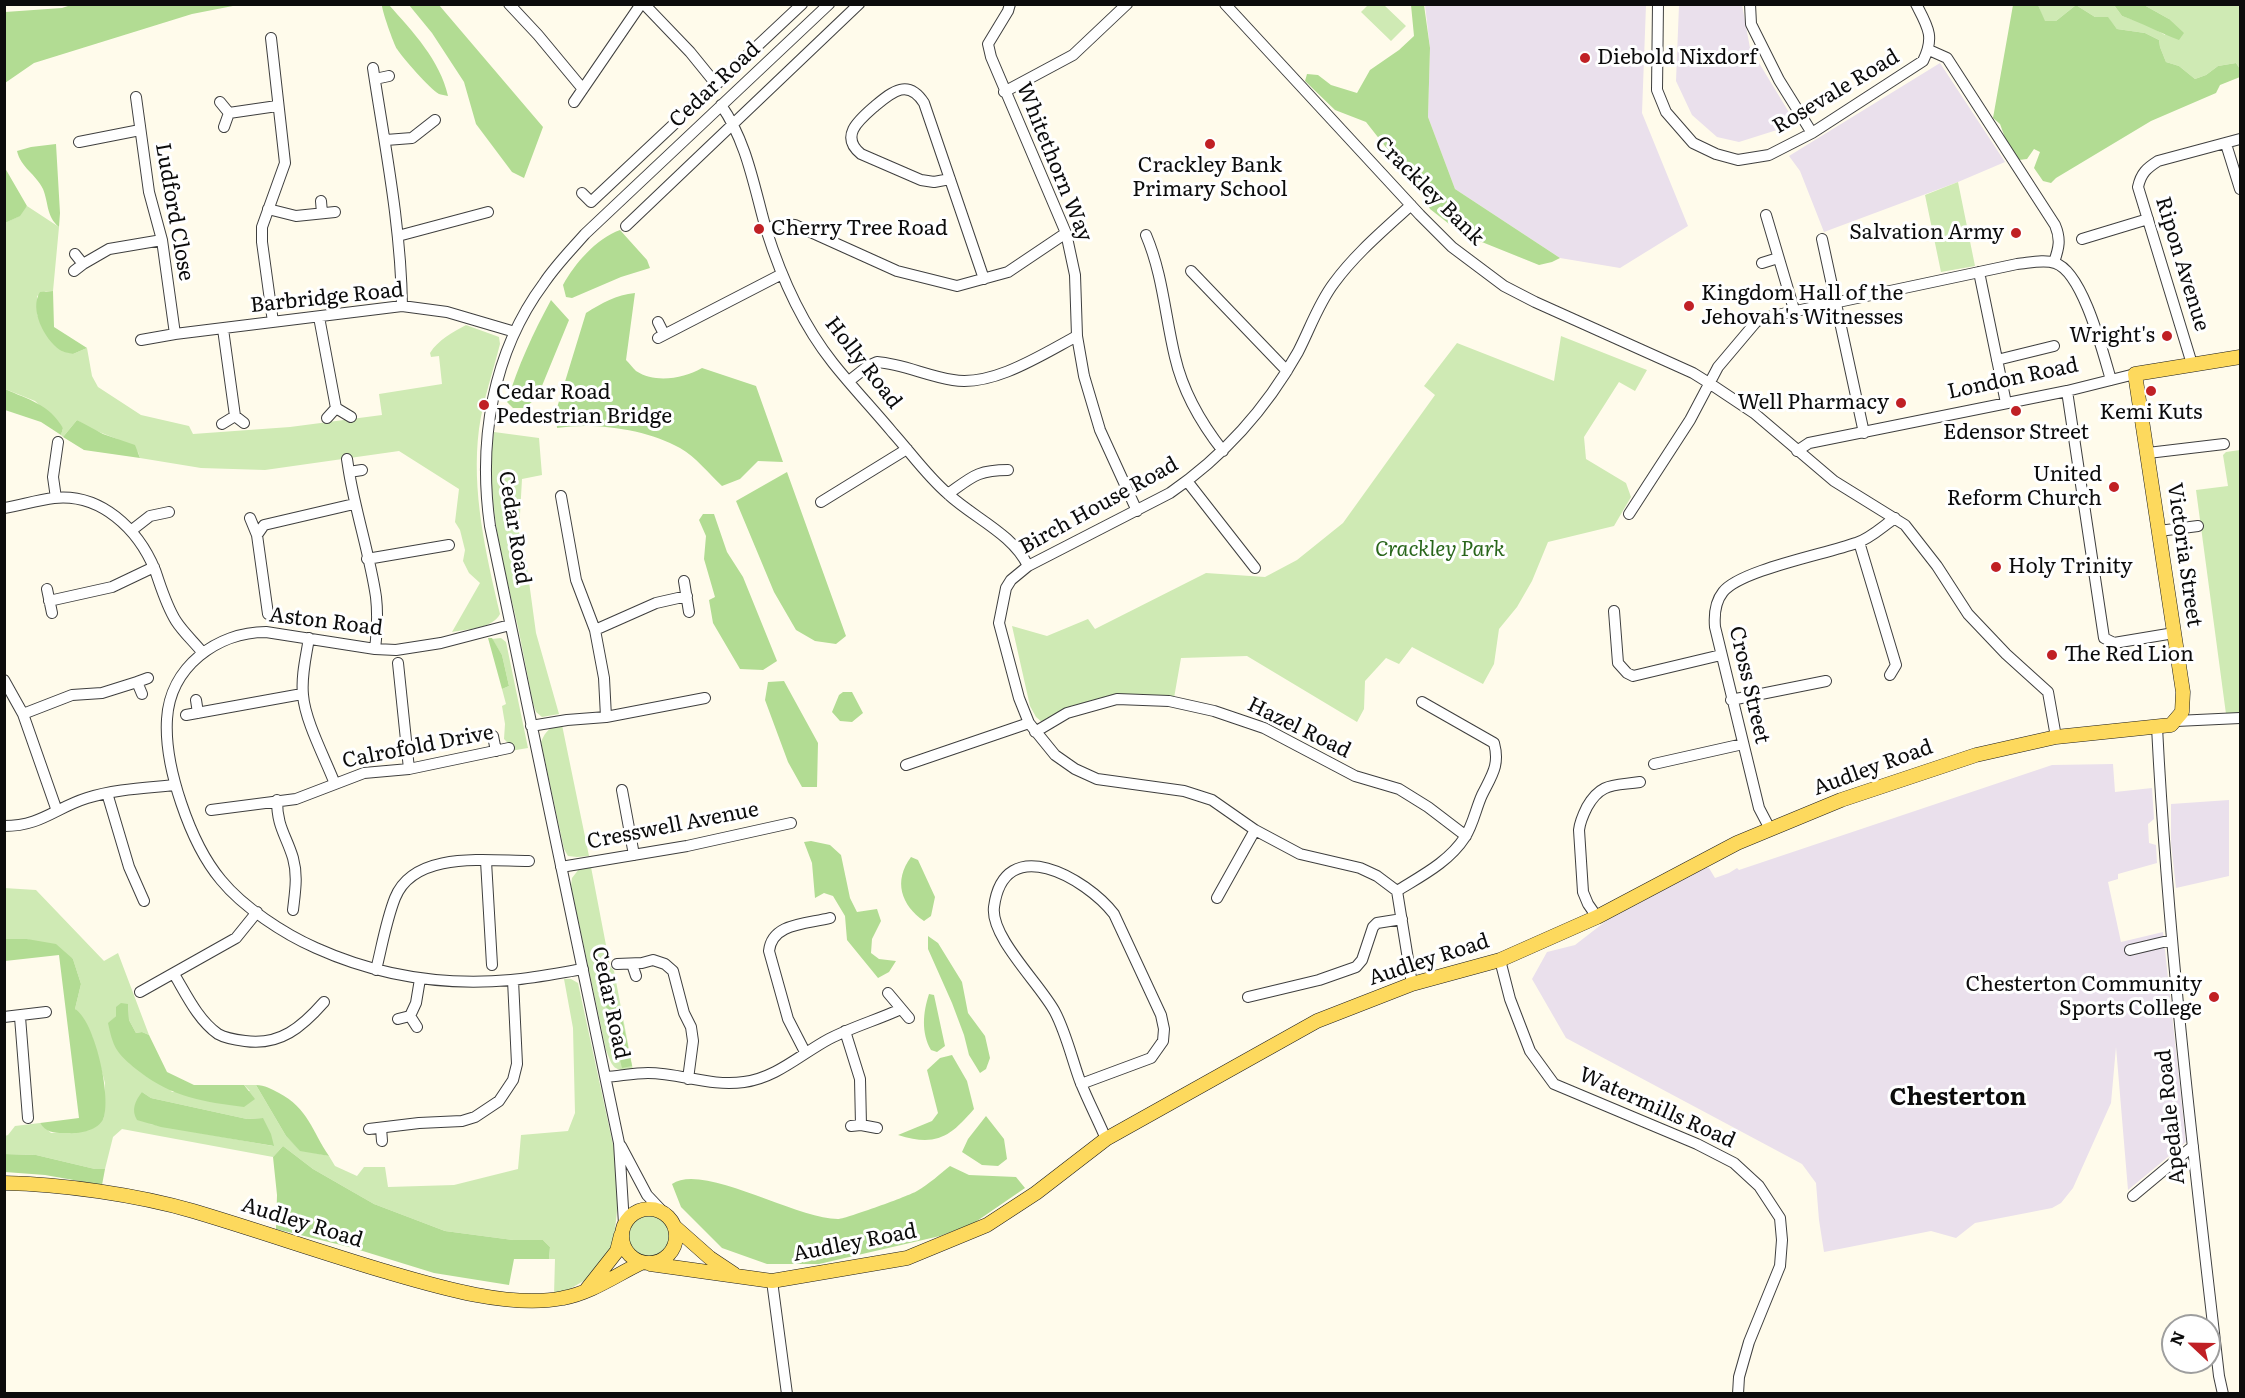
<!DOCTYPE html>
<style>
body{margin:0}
#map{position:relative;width:2245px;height:1398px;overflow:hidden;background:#fffbeb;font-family:Literata,serif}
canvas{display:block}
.frame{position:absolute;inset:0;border:6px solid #0c0c0c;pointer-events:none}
.north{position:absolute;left:2161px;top:1314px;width:60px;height:60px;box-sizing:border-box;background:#fff;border:2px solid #9e9e9e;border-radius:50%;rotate:292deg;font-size:16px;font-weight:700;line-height:24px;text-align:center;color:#0c0c0c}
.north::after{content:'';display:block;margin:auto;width:21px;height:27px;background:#c02025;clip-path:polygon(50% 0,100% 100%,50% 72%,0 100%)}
</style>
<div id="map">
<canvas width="2245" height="1398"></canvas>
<div class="frame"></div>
<div class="north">N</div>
</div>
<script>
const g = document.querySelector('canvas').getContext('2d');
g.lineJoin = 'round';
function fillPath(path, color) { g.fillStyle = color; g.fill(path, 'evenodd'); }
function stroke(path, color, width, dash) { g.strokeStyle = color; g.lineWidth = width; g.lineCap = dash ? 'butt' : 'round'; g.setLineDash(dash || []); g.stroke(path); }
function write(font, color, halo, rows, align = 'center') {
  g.font = font + ' Literata,serif'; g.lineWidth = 6; g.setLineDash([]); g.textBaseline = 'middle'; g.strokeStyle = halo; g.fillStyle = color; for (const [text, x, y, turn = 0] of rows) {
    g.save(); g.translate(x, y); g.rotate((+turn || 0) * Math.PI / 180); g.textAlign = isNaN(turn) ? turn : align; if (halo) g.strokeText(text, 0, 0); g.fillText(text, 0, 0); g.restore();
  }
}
const industrial = new Path2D(`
 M1425 5H1646L1642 113 1688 226 1620 268 1560 258 1455 189 1428 117 1430 48Z
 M1679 5H1742L1750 48 1796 124 1739 142 1717 137 1692 115 1676 81Z
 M1940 63 2005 162 1958 182 1824 232 1800 171 1789 156Z
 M2113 764 2115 792 2152 788 2154 819 2148 824 2149 843 2156 845 2157 863 2118 874V879L2108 882 2121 942 2163 932 2186 1142 2128 1190 2116 1047 2111 1103 2073 1188 2061 1203 2052 1208 1975 1223 1956 1238 1931 1231 1824 1252 1819 1220 1816 1183 1802 1164 1566 1038 1532 979 1547 952 1575 945 1606 921 1706 867 1709 868 1715 878 1729 873 1737 868 1739 870 2052 765Z
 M2229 800V876L2176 888 2171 843V804Z`);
const green = new Path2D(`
 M1369 4 1384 5 1406 26 1391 41 1361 12Z
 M2038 5H2114L2122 16 2146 24 2165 35 2169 19 2144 5H2240V69L2236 63 2218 66 2206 75 2195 79 2179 66 2166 62 2160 47 2159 40 2145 33 2117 29 2108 18 2095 17 2076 5 2056 21H2044Z
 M1958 182 1975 266 1941 272 1925 195Z
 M27 206 59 227 53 291H46L37 296V315L73 354 87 348 92 376 98 387 141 415 189 426 193 434 290 427 382 415 379 394 442 384 439 356 431 357 430 353C438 340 453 332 466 325L499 337 500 344C493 372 483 400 479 429 471 491 486 554 500 614 492 629 467 629 452 632L480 583 469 573 463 561 465 550 460 530 455 522 459 489 399 451 265 470 201 468 140 458 138 452 117 439 89 428 77 420 63 437 61 435 63 428 35 401 5 389V223L17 217Z
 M1561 336 1647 370 1635 391 1619 382 1584 437 1586 459 1626 483 1631 497 1614 526 1548 542 1532 581 1517 607 1499 629 1494 664 1483 684 1412 647 1399 664 1386 658 1365 681 1364 709 1357 722 1247 656 1181 658 1174 698 1145 696 1043 723 1036 717 1030 706 1012 626 1047 636 1088 619 1095 629 1206 573 1265 577 1297 560 1343 523 1435 395 1424 386 1457 343 1554 381Z
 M494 432 539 438 542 475 522 479 519 532 527 567 536 633 559 714 542 717 536 712 533 703C528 678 523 652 518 627 504 564 484 497 494 432Z
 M2240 450V713L2226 714 2196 490 2228 486 2223 455 2226 452Z
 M501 638 506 642 528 748 510 751 509 744 504 739 505 724 502 706 506 704 502 689 509 686 502 655 492 639Z
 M562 725 589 856 577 857 568 856 564 849 541 742C546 730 550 727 562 725Z
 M591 867 610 966 614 971 633 1070C613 1071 613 1068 606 1050L571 886 572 878 579 869Z
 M4 888 36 890 104 961 118 953 149 1035 142 1032 136 1033 129 1020 128 1004 111 1021 172 1092 250 1091 244 1085H256L286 1136 300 1150 329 1156 335 1166 357 1176 364 1167H385L388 1187 454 1185 518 1169 521 1135 568 1131 575 1113 573 1028 564 979H571L578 983 615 1154 618 1201 615 1230 611 1248 587 1279 568 1290 554 1295 555 1259H549L550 1247 543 1240H513L445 1231 374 1204 313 1169 283 1146 273 1157 122 1129 113 1137 105 1169H95L36 1155 5 1154V1136L8 1135 15 1126 40 1123 51 1133H75L104 1118 105 1083 92 1036 75 1009 81 984 73 959 27 939H5ZM142 1092 151 1098 247 1119 262 1118 273 1146 150 1124Z
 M627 1236a21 21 0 1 1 42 0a21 21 0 1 1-42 0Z`);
const forest = new Path2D(`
 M74 4H238V5L192 14 34 63 5 83V12L62 8Z
 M382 5H389C413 32 440 60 448 96 445 95 441 95 439 94 430 89 402 57 397 49 394 45 381 8 382 5Z
 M409 5H439L543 127 524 178 512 172 476 124 464 82 432 33Z
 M1411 5H1424L1430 48 1428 117 1455 189 1560 258 1552 262 1539 265 1462 234 1430 209 1416 184 1421 171 1392 155 1366 122 1335 110 1305 81 1307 74 1318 75 1331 85 1357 93 1370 70 1399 50 1414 36Z
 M2013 5H2038L2045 21H2056L2076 5 2095 17H2108L2117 29 2145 33 2159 40 2160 47 2166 62 2179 66 2195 79 2206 75 2218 66 2236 63 2240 69V77L2220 85 2216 93 2151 121 2056 178 2051 183 2043 181 2034 168 2040 152 2034 149 2027 159 2019 160 2008 146 2000 124 1993 118Z
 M2114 5H2144L2169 19 2184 33 2179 40C2160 33 2142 23 2122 16Z
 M56 144 60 213 59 227C46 216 49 204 43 189 36 174 21 168 17 151L31 147Z
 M5 168 27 206 20 216 5 223Z
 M620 230 647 260 650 268 621 277 572 298 566 297 563 285C575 263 596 239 620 230Z
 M53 291 54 327 87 348 73 354C69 353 63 352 60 350 44 339 29 309 40 292Z
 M635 293 626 360C629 363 633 368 636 371 656 384 684 378 702 368L756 386 783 462 758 461 740 479 722 486C709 474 696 457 680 448 647 429 594 422 557 428L556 411 586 313C602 303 616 295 635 293Z
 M551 300 569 320 537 398 524 408H513L507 402C518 366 533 333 551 300Z
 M5 389C29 400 49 404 63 428L61 435 41 422 5 410Z
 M77 420 103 434 135 445 140 458 84 450 63 437Z
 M787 472 846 636 836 644 815 641 796 630 774 592 736 501Z
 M703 514H714L727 552 743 577 777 661 763 670 740 669 713 623 709 600 715 597 704 559 706 536 699 520Z
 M488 638H492L502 655 509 686 502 689Z
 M784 681 818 743 817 787H802L788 762 765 700 768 682Z
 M843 692H852L863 713 852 722 840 721 832 712 839 695Z
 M811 841 830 845 841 855 850 898 857 912 877 909 881 921 872 939 871 953 879 959 896 961 889 972 878 978 847 940 845 916 833 896 824 893 815 898 812 863 804 842Z
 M911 857 918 860 935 897 931 916 924 921C901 905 893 881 911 857Z
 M928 936 938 943 962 982 968 1013 985 1036 990 1058 986 1069 980 1073 969 1055 964 1035 952 1003 928 949Z
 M5 939H27L56 944 73 959 81 984 75 1009C95 1021 111 1095 104 1117 100 1130 80 1134 68 1133 57 1133 47 1134 40 1123L79 1118 59 955 5 961Z
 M929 994 934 995 945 1046 937 1052 931 1050C921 1033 923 1012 929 994Z
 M610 995 622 1018 632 1066 622 1068 605 1002V997Z
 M121 1003 128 1004 129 1020 136 1033 142 1032 149 1035 167 1072 194 1085H244L255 1099 244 1107C204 1102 172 1097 140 1072 131 1065 123 1059 117 1050 112 1042 110 1032 108 1023L116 1016V1007Z
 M952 1055 967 1081 974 1109C950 1137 936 1147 898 1135L932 1121 938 1113 927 1070 940 1058Z
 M256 1085C265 1085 271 1089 279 1093 308 1108 312 1131 329 1156L300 1151 286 1136Z
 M142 1092 151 1098 247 1119 263 1118 271 1134 274 1146 161 1127 137 1120C131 1110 135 1101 142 1092Z
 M986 1116 1004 1139 1007 1159 998 1166 982 1165 962 1152 968 1139Z
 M283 1146 313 1169 374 1204 445 1231 513 1240H543L550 1247 549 1259H514L509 1285 434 1273 353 1248 276 1229 277 1195 273 1157Z
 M4 1154 36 1155 95 1169H105L102 1185 45 1175 5 1172Z
 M950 1166 969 1175 1016 1177 1025 1188 974 1223 940 1236 819 1264H767L722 1248 681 1207 672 1184C703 1162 797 1220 839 1219 847 1218 909 1196 917 1191 929 1184 940 1174 950 1166Z`);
const minor = new Path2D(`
 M509 4 538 35 582 88
 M644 4 690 52 716 84
 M1010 4 1008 11 988 44 991 57 1066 233 1075 275 1077 336 1084 376 1100 430 1137 511
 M1225 4 1420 215 1452 247 1504 286 1535 302 1693 373 1709 383 1754 413 1834 481 1905 525 1937 566 1968 614 2006 654 2048 692 2056 737
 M1658 4 1657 90 1666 112 1693 143 1716 154 1738 160 1769 155 1812 133 1923 61C1935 37 1928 27 1916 4
 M1750 4 1751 24 1779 80 1812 133
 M271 38 285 163 262 227V242L273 322
 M1929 50 1947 58 2055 225C2061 239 2059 248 2054 262
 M373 68C385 147 401 226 402 306
 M375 79 389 76
 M1004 92 1073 55 1127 4
 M136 97 149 192 162 240 175 334
 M220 102 229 113 224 127
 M574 102 641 4
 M721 105C747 142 754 187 766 229 781 277 802 324 833 363 852 387 873 409 893 433 911 453 927 476 948 494 974 518 1013 534 1028 566
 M229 113 277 106
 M386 140 412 138 435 120
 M79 142 140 130
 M2226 144 2240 189
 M950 179 934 182 921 180 861 154C839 136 859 120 875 106 892 92 908 78 924 103L984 279
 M582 193 591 202 802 4
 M321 201 322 213
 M1411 205C1384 230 1356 253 1334 283 1318 304 1310 329 1298 352 1266 409 1224 456 1170 493L1028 566 1011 580 1006 588 999 623 1019 698 1029 723 1055 755 1075 769 1097 779 1184 791 1212 800 1255 830 1300 854 1360 868 1377 876 1397 891 1412 984
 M268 209 296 216 335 212
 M1766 215 1795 313
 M626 226 859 4
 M766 229 780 224 795 225 897 271 957 286 1008 272 1066 233
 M1146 235C1163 275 1165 316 1175 357 1183 392 1201 423 1223 451
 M398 236 488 212
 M1822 239 1864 433
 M2082 239 2148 219
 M1762 263 1778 258
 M83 264 109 249 162 240
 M74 271 83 264 75 254
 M1191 271 1287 371
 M1979 272 2006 403
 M319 317 336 408
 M658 322 664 334
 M223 329 235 416
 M658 338 782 274
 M141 340 175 334 402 306 447 312 515 332
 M1997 360 2054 346
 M2192 364 2138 187C2141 173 2147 168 2158 161L2240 139
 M849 381 868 366 877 362C903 364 927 376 953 380 993 387 1043 354 1077 336
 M2067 391 2104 638 2114 643 2174 633
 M327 418 336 408 351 417
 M222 424 235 416 244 423
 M1797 451 1809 443 2067 391 2135 374
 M2148 453 2224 444
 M347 459 349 472 362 470
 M349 472C356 514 370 556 376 597 378 614 377 632 375 649
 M1187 481 1255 568
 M948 494C972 477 977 470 1008 470
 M561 496 576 580 595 630 604 678 606 717
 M56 498 53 477 58 442
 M821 502 907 449
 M4 508C21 505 38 500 54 498 101 493 138 529 155 570 161 587 166 605 176 621 183 632 194 642 202 652
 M1629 514 1690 420 1718 367 1756 322 1763 318 2017 264C2029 263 2044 259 2055 263 2083 272 2103 353 2111 380
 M250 518 257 535 268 614
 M132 530 150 516 169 512
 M2159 531 2198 526
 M257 535 264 525 354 504
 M1859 542 1896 665 1890 675
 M367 559 449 545
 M684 581 689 612
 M47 589 52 613
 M49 601 112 587 154 567
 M1614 611 1618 663 1627 673 1633 676 1721 655
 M510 625 441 643 396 650 375 649 266 632C217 632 170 667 167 719 164 766 190 843 221 880 243 907 284 934 316 948 378 976 444 986 511 980 535 978 559 973 583 969
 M595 630 656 603 687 596
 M309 638C306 657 301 676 303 695 305 721 325 758 335 784
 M398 663 409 769
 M4 680 23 714 57 811
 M142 694 137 682 148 678
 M196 700 198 713
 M1731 700 1826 681
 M23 714 72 695 102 693 137 682
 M186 715 302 694
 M2176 721 2240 718
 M531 726 567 720 606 717 705 698
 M2157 727C2168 944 2194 1160 2219 1376L2223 1394
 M1035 732 1067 713 1117 699 1169 701 1214 711 1264 728 1355 776 1399 789 1428 807 1466 836
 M493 736 496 751
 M1654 764 1743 744
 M906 765 1029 723
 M622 790 634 855
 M107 793 129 867 144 901
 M277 800C277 827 286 835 293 858 298 876 295 892 293 910
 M211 810 296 799 364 773 409 769 509 748
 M4 826C41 826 55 808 87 798 115 789 146 788 175 785
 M1770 829 1759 808 1715 627C1714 615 1715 602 1723 592 1740 570 1826 554 1856 543 1870 539 1883 526 1895 518
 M486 861 492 965
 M561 867 687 846 791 823
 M1397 891C1421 876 1449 862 1465 837 1473 825 1476 808 1482 795 1492 775 1500 765 1494 743L1422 702
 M1217 898 1255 830
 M1597 917 1588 904 1583 892 1579 830C1580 821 1583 815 1587 807 1601 782 1614 786 1640 782
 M2130 950 2172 940
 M1500 960 1510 999 1530 1051 1554 1084 1697 1144 1734 1163 1759 1186 1780 1218 1782 1240 1780 1266 1749 1342 1739 1377 1738 1394
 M617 964 642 963 653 960 665 964 673 971 684 1013 691 1027 693 1041 688 1079
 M632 964 636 976
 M376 970C382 946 386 921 395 898 414 850 488 861 529 861
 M174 974C186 994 198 1020 218 1034 225 1038 237 1040 245 1041 280 1046 302 1027 324 1002
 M140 992 236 938 257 912
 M888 993 909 1018
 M1248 997 1319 980 1356 967 1362 960 1373 927 1377 923 1402 919
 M410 1016 416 1003 420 979
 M4 1017 46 1012
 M20 1017 28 1118
 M398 1019 410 1016 417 1027
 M845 1031 860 1079 861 1125
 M805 1052 788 1019 769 951C772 923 806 924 830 918
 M606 1077C620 1076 634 1073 648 1073 680 1073 711 1087 744 1082 776 1078 801 1054 829 1039 852 1027 877 1020 901 1009
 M1081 1084 1151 1058 1163 1041 1164 1029 1161 1015 1114 914C1086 878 1004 831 994 907 990 937 1041 985 1055 1012 1066 1033 1072 1059 1080 1081 1088 1101 1098 1120 1106 1139
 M851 1126 861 1125 877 1128
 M381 1128 382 1141
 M369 1129 419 1123 462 1121 475 1117 499 1101 513 1080 517 1064 513 980
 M621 1146 647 1195 664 1213
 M2133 1196 2193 1146
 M624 1224 619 1143 490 526C478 441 492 353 544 283 556 265 571 250 585 234L829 4
 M772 1281 787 1394`);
const major = new Path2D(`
 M4 1183C62 1184 138 1195 193 1211 257 1230 320 1252 384 1271 435 1286 510 1309 563 1298 591 1293 616 1275 641 1263
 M622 1236a27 27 0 1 1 54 0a27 27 0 1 1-54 0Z
 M675 1227 710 1258 734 1274
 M650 1264 772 1281 907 1258 987 1225 1036 1193 1106 1139 1317 1021 1412 984 1500 960 1597 917 1737 843 1841 800 1976 755 2056 737 2171 725 2182 712 2183 692 2135 374 2240 357
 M587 1289 617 1251 621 1235`);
const markers = [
 [1585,58,6,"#c02025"],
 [1210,144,6,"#c02025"],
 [759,229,6,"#c02025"],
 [2016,233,6,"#c02025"],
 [1689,306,6,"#c02025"],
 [2167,336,6,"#c02025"],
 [2151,391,6,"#c02025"],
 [1901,403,6,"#c02025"],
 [484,405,6,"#c02025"],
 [2016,411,6,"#c02025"],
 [2114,487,6,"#c02025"],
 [1996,567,6,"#c02025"],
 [2052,655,6,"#c02025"],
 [2214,997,6,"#c02025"]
];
const poiNames = [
 ["Diebold Nixdorf",1597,58],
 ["Crackley Bank",1210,166,"center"],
 ["Primary School",1210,190,"center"],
 ["Cherry Tree Road",771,229],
 ["Salvation Army",2004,233,"right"],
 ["Kingdom Hall of the",1701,294],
 ["Jehovah's Witnesses",1701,318],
 ["Wright's",2155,336,"right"],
 ["Cedar Road",496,393],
 ["Pedestrian Bridge",496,417],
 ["Well Pharmacy",1889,403,"right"],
 ["Kemi Kuts",2151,413,"center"],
 ["Edensor Street",2016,433,"center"],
 ["United",2102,475,"right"],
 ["Reform Church",2102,499,"right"],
 ["Holy Trinity",2008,567],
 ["The Red Lion",2064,655],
 ["Chesterton Community",2202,985,"right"],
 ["Sports College",2202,1009,"right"]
];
const streetNames = [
 ["Cedar Road",715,85,-43],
 ["Rosevale Road",1836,92,-31],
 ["Whitethorn Way",1054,162,68],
 ["Crackley Bank",1429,191,45],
 ["Ludford Close",174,212,80],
 ["Ripon Avenue",2182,264,73],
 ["Barbridge Road",327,298,-6],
 ["Holly Road",863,363,52],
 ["London Road",2013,379,-12],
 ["Birch House Road",1099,506,-29],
 ["Cedar Road",514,528,81],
 ["Victoria Street",2184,555,82],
 ["Aston Road",326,622,7],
 ["Cross Street",1749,685,77],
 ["Hazel Road",1299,728,26],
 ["Calrofold Drive",418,747,-11],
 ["Audley Road",1873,768,-20],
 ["Cresswell Avenue",673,826,-11],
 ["Audley Road",1429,960,-18],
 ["Cedar Road",610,1003,78],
 ["Watermills Road",1657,1108,24],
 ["Apedale Road",2171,1117,-96],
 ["Audley Road",302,1223,17],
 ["Audley Road",855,1243,-11]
];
const parkNames = [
 ["Crackley Park",1440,550]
];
const quarterNames = [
 ["Chesterton",1958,1098]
];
fillPath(industrial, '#eae0ec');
fillPath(green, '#cfeab4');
fillPath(forest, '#b2dc93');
stroke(minor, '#3f3f3f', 12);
stroke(major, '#1d1d1d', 15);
stroke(minor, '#fff', 10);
stroke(major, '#fdd95d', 14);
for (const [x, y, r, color] of markers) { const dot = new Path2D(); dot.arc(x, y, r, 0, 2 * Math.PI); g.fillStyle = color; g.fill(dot); stroke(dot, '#fff', 2); }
write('21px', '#0c0c0c', '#fff', poiNames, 'left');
write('21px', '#0c0c0c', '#fff', streetNames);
write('italic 21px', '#29661b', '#fff', parkNames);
write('bold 24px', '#0c0c0c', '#fff', quarterNames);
</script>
